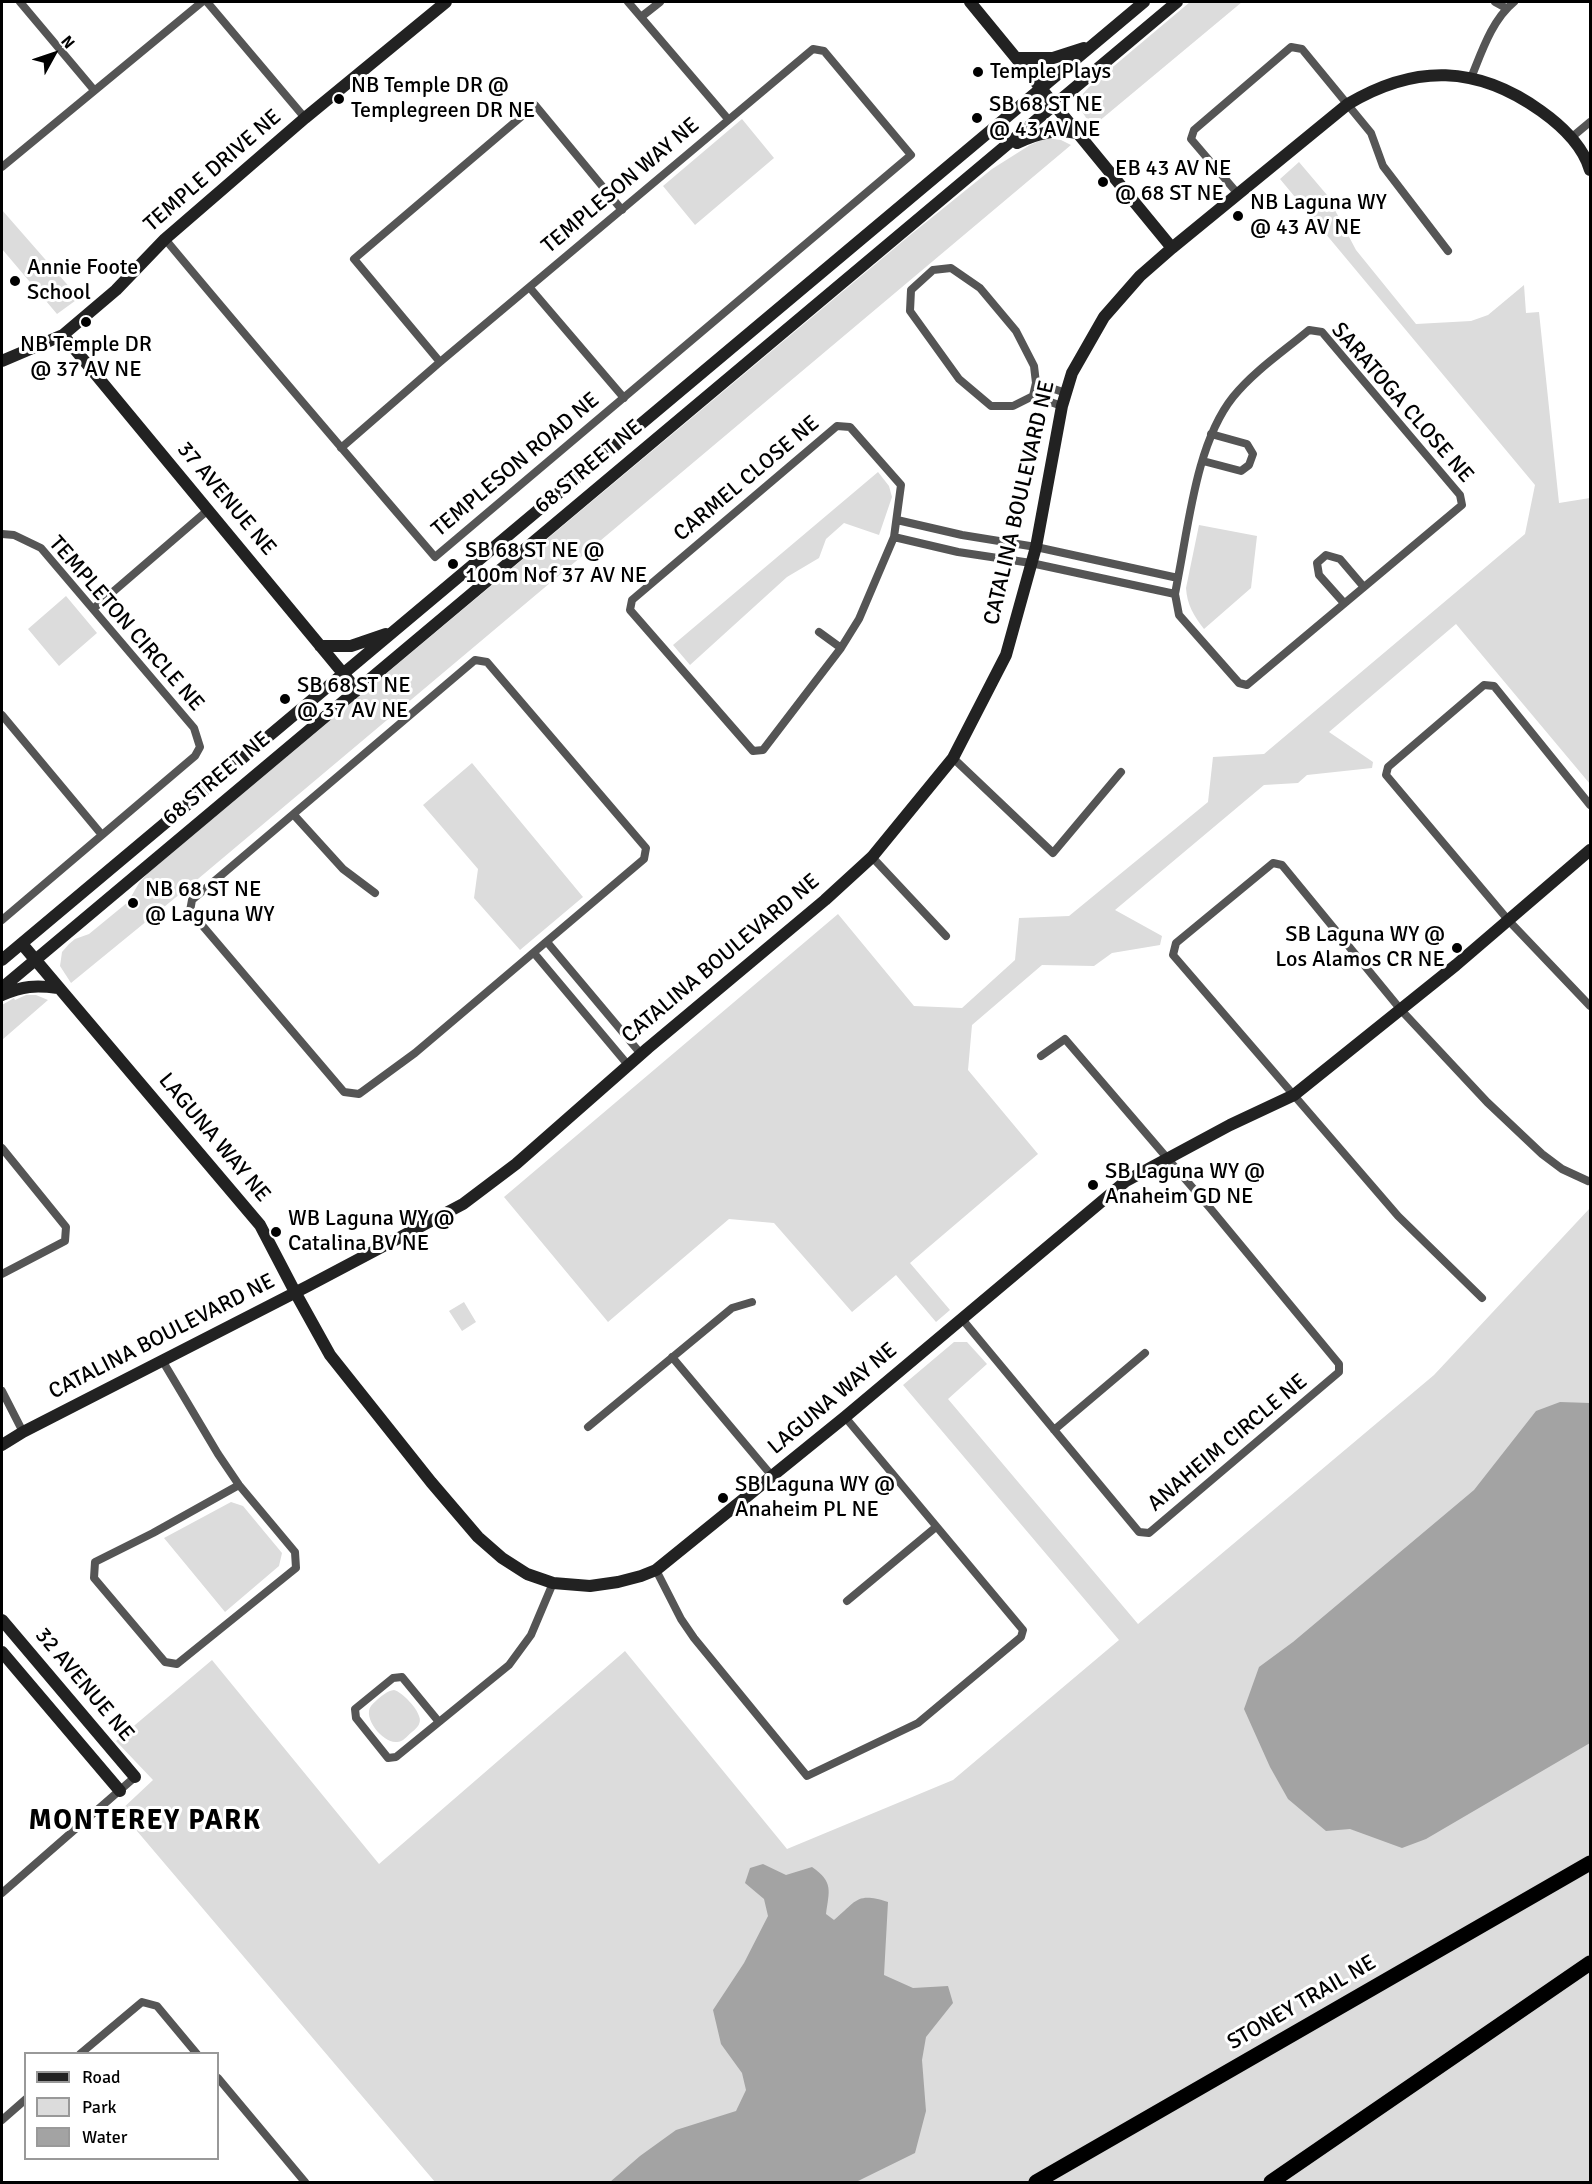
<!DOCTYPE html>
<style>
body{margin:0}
#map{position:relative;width:1592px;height:2184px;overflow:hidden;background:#fff;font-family:Signika,sans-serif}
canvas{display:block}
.frame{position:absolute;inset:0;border:3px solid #000;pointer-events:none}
.legend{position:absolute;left:24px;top:2052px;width:195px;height:108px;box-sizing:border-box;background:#fff;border:2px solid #999;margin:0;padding:8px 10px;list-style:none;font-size:18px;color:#000}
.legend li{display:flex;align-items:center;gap:12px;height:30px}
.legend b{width:30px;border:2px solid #999}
.north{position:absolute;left:24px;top:24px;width:60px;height:60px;-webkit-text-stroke:4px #fff;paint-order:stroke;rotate:50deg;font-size:16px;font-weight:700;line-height:24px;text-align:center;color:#000}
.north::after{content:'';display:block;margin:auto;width:21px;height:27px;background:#000;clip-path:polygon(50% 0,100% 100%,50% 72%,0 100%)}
</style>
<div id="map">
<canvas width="1592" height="2184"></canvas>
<div class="frame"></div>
<ul class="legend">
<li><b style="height:8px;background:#222"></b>Road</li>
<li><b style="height:16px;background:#dcdcdc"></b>Park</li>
<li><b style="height:16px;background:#a3a3a3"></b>Water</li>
</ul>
<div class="north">N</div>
</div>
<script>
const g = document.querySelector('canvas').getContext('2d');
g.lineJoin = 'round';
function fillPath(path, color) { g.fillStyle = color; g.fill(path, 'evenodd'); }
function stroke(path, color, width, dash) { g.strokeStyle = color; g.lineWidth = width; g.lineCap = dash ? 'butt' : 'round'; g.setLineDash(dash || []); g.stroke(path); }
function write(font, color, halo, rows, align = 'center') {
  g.font = font + ' Signika,sans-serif'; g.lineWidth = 6; g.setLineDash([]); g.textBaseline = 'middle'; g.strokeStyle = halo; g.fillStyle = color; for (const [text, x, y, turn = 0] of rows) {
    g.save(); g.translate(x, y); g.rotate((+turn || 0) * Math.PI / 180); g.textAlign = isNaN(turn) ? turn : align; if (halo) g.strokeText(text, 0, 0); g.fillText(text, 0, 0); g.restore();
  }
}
const green = new Path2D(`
 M1190 2H1242L1092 127 1081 110 1080 97 1089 87Z
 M742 119 774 158 695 225 663 186Z
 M1046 138 1061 140 1071 145 186 889 71 983 60 966 62 952 69 944 75 939 89 934 128 902 139 883 148 873 909 236 992 169 1030 145Z
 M1299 162 1327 195 1356 250 1416 324 1471 321 1488 315 1524 285 1526 313 1539 312 1559 503 1590 498V784L1456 624 1329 732 1373 762 1372 768 1307 775 1298 783 1264 785 1115 910 1162 936 1160 945 1112 953 1094 966 1042 965 972 1025 968 1070 1038 1154 910 1263 950 1310 936 1322 896 1275 852 1312 774 1223 729 1219 608 1322 504 1197 838 914 914 1006 962 1008 1015 960 1019 918 1069 916 1208 802 1213 757 1264 754 1525 534 1535 485 1280 179Z
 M2 210 79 298 57 314 2 249Z
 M878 472 889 486 892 497 879 535 844 523 826 539 819 558 787 577 690 665 673 645Z
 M1199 525 1257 536 1251 588 1204 629C1194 616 1187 605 1186 588Z
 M66 596 97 633 59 666 28 629Z
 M472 763 583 897 520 950 474 898 478 869 423 805Z
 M26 995H36L48 1000 2 1040V1005L14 998 15 1000Z
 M1590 1208V2182H435L120 1811 153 1780 116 1741 212 1660 379 1864 625 1651 787 1849 953 1780 1119 1640 903 1385 954 1342H967L987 1364 948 1399 1138 1624 1434 1375Z
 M464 1302 476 1322 462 1331 449 1311Z
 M231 1502 243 1506 282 1553 279 1566 225 1612 164 1538Z
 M394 1690C402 1692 417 1708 419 1716 422 1723 417 1728 412 1732 407 1736 403 1742 397 1742 384 1744 362 1718 371 1706 373 1703 376 1701 378 1699 383 1695 387 1691 394 1690Z`);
const water = new Path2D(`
 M1560 1402 1590 1403V1743L1426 1839 1402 1848 1350 1829 1326 1831 1288 1799 1270 1767 1244 1709 1259 1667 1293 1642 1474 1490 1536 1411Z
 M763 1864 786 1875 812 1867C834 1882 829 1891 826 1914L834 1920C857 1901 856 1892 888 1902L884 1975 913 1988 948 1986 953 2003 926 2037 922 2060 926 2111 915 2153 856 2182H610L640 2156 676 2130 736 2111 746 2090 742 2073 721 2044 713 2010 744 1963 768 1916 764 1899 745 1883 750 1868Z`);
const street = new Path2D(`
 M20 2 94 90
 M207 2 305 118
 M628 2 728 119
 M1495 2 1506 8
 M641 17 660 2
 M1471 78C1482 51 1492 20 1514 2
 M1572 137 1590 122
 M2 167 202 2
 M1238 194 1191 139 1194 130 1291 47 1302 49 1371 133 1383 166 1448 251
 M165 239C254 346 344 451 435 557L911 155 824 51 813 49 440 362 341 448
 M951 268 980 288 1016 331 1034 366 1036 383 1033 396 1013 406H991L959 379 910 311 911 290 933 270Z
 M530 288 624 398
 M1309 330 1322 332 1460 495 1462 505 1247 685 1239 683 1179 615 1175 594 1178 578C1189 522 1197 442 1233 397 1254 371 1284 351 1309 330Z
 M440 362 354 259 535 105 622 210
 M1036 383 1066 393
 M1033 396 1062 406
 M837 426 850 427 901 485 894 537 859 619 841 648 763 750 753 751 630 610 632 600Z
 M1203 461 1241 471 1249 465 1253 454 1247 444 1211 434
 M897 520 962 535 1036 547 1178 578
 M2 534 14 535 41 548 194 728 200 747 195 756 2 920
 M894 537 958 552 1031 563 1175 594
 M1344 603 1319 575 1317 563 1326 555 1340 559 1363 586
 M93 609 208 510
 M819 632 841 648
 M475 660 487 662 646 848 644 859 415 1053 359 1094 344 1092 190 911 192 900Z
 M2 715 102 835
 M953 758 1053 853 1121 772
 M1590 805 1494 686 1484 685 1388 767 1386 775 1509 921 1590 1006
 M294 815 343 869 375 893
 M872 857 946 936
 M547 942 641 1054
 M534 953 628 1065
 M2 1148 66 1227 65 1241 2 1274
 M1482 1298 1398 1216 1173 955 1176 943 1273 863 1282 865 1401 1010 1487 1102 1542 1154 1562 1169 1588 1181
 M962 1319 1139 1532 1149 1533 1339 1372V1364L1210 1208 1065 1039 1041 1056
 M672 1357 772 1476
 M162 1360 218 1454 239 1485 295 1552 296 1568 177 1664 165 1662 94 1578 95 1562 153 1533 239 1485
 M2 1391 23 1432
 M588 1427 732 1308 752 1302
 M1054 1430 1145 1353
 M656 1570 681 1619 694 1638 807 1776 918 1723 1021 1637 1023 1630 845 1417
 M847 1601 936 1527
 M439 1722 402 1677 393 1678 355 1709 356 1718 388 1758 396 1757 509 1665 531 1635 553 1583
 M2 1893 135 1777
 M80 2054 142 2002 157 2006 197 2054
 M218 2078 305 2182
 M2 2120 26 2099`);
const secondary = new Path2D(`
 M970 2 1172 248
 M1016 58H1053L1084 48
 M1017 143C1038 133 1054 129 1077 133
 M63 335 356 689
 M2 361 63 335 116 290 165 239 305 118 446 2
 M320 646H351L386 634
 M22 944 260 1225 295 1292 330 1355 431 1482 478 1537 502 1558 527 1574 553 1583 590 1586 618 1582 641 1576 656 1570 845 1417 1126 1181 1230 1125 1294 1095 1456 965 1590 850
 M2 960 1144 2
 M2 988 1177 2
 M2 995C23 986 35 985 58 988
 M2 1445 23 1432 308 1286 463 1204 516 1164 648 1048 825 900 872 857 953 758 1006 655 1036 547 1062 406 1072 373 1104 317 1140 276 1172 248 1348 104C1415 64 1477 65 1541 111 1562 126 1583 146 1590 170
 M2 1620 135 1777
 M2 1652 120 1791`);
const highway = new Path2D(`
 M1036 2182 1590 1863
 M1271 2182 1590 1963`);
const markers = [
 [978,72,6,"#000"],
 [339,99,6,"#000"],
 [977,118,6,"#000"],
 [1103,182,6,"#000"],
 [1238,216,6,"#000"],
 [15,281,6,"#000"],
 [86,322,6,"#000"],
 [453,564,6,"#000"],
 [285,699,6,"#000"],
 [133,903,6,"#000"],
 [1457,948,6,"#000"],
 [1093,1185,6,"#000"],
 [276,1232,6,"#000"],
 [723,1498,6,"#000"]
];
const poiNames = [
 ["Temple Plays",990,72],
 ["NB Temple DR @",351,86],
 ["Templegreen DR NE",351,111],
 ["SB 68 ST NE",989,105],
 ["@ 43 AV NE",989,130],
 ["EB 43 AV NE",1115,169],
 ["@ 68 ST NE",1115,194],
 ["NB Laguna WY",1250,203],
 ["@ 43 AV NE",1250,228],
 ["Annie Foote",27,268],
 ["School",27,293],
 ["NB Temple DR",86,345,"center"],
 ["@ 37 AV NE",86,370,"center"],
 ["SB 68 ST NE @",465,551],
 ["100m Nof 37 AV NE",465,576],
 ["SB 68 ST NE",297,686],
 ["@ 37 AV NE",297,711],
 ["NB 68 ST NE",145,890],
 ["@ Laguna WY",145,915],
 ["SB Laguna WY @",1445,935,"right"],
 ["Los Alamos CR NE",1445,960,"right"],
 ["SB Laguna WY @",1105,1172],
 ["Anaheim GD NE",1105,1197],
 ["WB Laguna WY @",288,1219],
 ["Catalina BV NE",288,1244],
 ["SB Laguna WY @",735,1485],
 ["Anaheim PL NE",735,1510]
];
const streetNames = [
 ["TEMPLE DRIVE NE",213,171,-41],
 ["TEMPLESON WAY NE",621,186,-40],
 ["SARATOGA CLOSE NE",1402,403,49],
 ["TEMPLESON ROAD NE",516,465,-40],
 ["68 STREET NE",589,467,-40],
 ["CARMEL CLOSE NE",747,479,-40],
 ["37 AVENUE NE",226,499,50],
 ["CATALINA BOULEVARD NE",1020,503,-77],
 ["TEMPLETON CIRCLE NE",126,624,49],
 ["68 STREET NE",217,779,-40],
 ["CATALINA BOULEVARD NE",721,959,-40],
 ["LAGUNA WAY NE",214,1138,50],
 ["CATALINA BOULEVARD NE",162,1337,-27],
 ["LAGUNA WAY NE",833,1399,-40],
 ["ANAHEIM CIRCLE NE",1228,1443,-40],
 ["32 AVENUE NE",84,1685,50],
 ["STONEY TRAIL NE",1302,2003,-30]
];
const districtNames = [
 ["MONTEREY PARK",145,1822]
];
fillPath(green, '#dcdcdc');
fillPath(water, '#a3a3a3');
stroke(highway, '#dbdbdb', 18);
stroke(street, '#555', 8);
stroke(secondary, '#222', 12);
stroke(highway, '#000', 15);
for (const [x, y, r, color] of markers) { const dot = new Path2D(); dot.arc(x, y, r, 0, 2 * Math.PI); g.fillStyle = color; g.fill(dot); stroke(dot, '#fff', 2); }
write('22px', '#000', '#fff', poiNames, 'left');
write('22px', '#000', '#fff', streetNames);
g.letterSpacing = '1.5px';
write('bold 28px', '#000', '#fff', districtNames);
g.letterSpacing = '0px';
</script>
